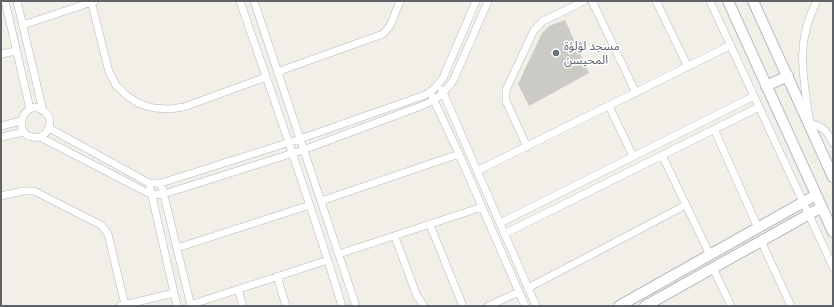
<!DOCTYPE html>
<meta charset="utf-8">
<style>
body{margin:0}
#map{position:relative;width:834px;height:307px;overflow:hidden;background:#f1efe8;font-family:Ubuntu,sans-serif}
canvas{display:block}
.frame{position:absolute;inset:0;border:2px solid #5f6368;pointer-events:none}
</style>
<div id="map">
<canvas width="834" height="307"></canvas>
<div class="frame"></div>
</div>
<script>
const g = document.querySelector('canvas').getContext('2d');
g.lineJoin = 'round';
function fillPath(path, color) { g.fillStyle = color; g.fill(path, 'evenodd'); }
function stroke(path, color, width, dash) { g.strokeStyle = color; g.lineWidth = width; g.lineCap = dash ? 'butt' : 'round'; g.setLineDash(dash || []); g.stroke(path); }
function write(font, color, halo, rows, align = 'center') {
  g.font = font + ' Ubuntu,"Noto Sans Arabic",sans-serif'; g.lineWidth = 3; g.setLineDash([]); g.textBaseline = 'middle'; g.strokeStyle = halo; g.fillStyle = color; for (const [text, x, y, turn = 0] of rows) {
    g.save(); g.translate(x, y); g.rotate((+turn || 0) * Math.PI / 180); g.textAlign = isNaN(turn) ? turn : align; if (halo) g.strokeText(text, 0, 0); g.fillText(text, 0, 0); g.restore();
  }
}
const building = new Path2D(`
 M565 20 589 73 529 106 518 84 542 33 549 26Z`);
const street = new Path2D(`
 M5 1 30 109
 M17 1 43 111
 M91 1 109 72 116 85 127 96 140 104 154 108 169 109 184 107 266 77
 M240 1C275 103 311 204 342 306
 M254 1 356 306
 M592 1 636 93
 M656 1 688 67
 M710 1 833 267
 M817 1C794 43 804 80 810 124 822 125 828 132 833 143
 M23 25 95 1
 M1 54 16 51
 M277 72 383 34 390 26 400 1
 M442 90 536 306
 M432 96 459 154 525 306
 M609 106 633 156
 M1 126 21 121
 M49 128 149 183H161L300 139 425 95 435 88 443 78 476 1
 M714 129 758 228
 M1 137 24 132
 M40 137C50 132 54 119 44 111 22 95 9 142 40 137L152 195 164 194 303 150 421 106C435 101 446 92 454 79L488 1
 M527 147 506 101V90L534 30 543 21 584 1
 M662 155 710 255
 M477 171 731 45
 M149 183 177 306
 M161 183 191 306
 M1 196 23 191H34L101 225 108 234 125 305
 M321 201 459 154
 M500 223 754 96
 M430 225 463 306
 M504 234 759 107
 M395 237 417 296 424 306
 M761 241 791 306
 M177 248 310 205
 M339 254 482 207
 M713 268 731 306
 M277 276 286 306
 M528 288 686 205
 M238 289 243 306
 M190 305 328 260
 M120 306 174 293
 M488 306 519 292`);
const secondary = new Path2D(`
 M728 1 833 232
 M753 1 833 177
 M766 86 788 76
 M619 306 816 195
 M645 306 822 207`);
const markers = [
 [556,53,4,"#6b7280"]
];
const worshipNames = [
 ["مسجد لؤلؤة",564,46],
 ["المحيسن",564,60]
];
fillPath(building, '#cccac5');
stroke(street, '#b5b8bc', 8);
stroke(secondary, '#b6babf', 12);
stroke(street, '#fff', 7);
stroke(secondary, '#fff', 10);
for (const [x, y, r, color] of markers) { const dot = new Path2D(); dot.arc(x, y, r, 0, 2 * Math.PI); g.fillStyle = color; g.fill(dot); stroke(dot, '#fff', 1.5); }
write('12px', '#5b616d', '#fff', worshipNames, 'left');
</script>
